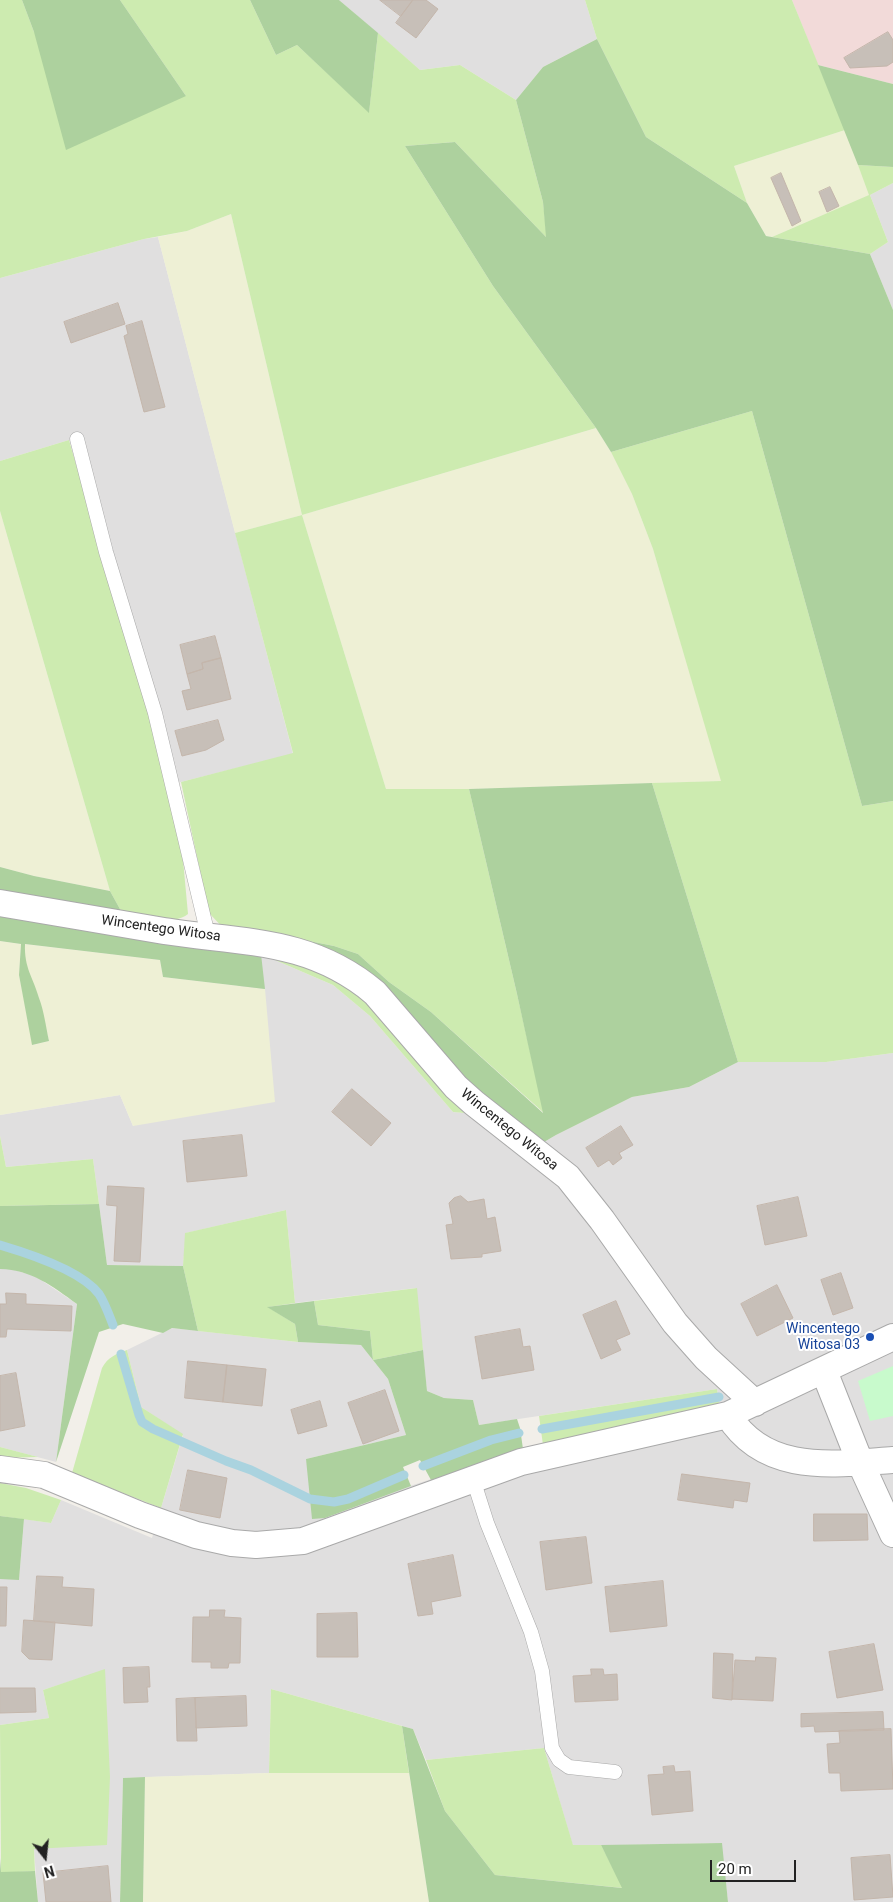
<!DOCTYPE html>
<style>
body{margin:0}
#map{position:relative;width:893px;height:1902px;overflow:hidden;background:#f2efe9;font-family:Roboto,sans-serif}
canvas{display:block}
.north{position:absolute;left:20px;top:1832px;width:50px;height:50px;-webkit-text-stroke:4px #fff;paint-order:stroke;rotate:164deg;font-size:14px;font-weight:700;line-height:20px;text-align:center;color:#222}
.north::after{content:'';display:block;margin:auto;width:18px;height:22px;background:#222;clip-path:polygon(50% 0,100% 100%,50% 72%,0 100%)}
.scale{position:absolute;left:710px;top:1860px;width:86px;height:22px;box-sizing:border-box;border:2px solid #222;border-top:0;padding-left:6px;font-size:15px;line-height:18px;white-space:nowrap;color:#222;-webkit-text-stroke:4px #fff;paint-order:stroke}
</style>
<div id="map">
<canvas width="893" height="1902"></canvas>
<div class="north">N</div>
<div class="scale">20 m</div>
</div>
<script>
const g = document.querySelector('canvas').getContext('2d');
g.lineJoin = 'round';
function fillPath(path, color) { g.fillStyle = color; g.fill(path, 'evenodd'); }
function stroke(path, color, width, dash) { g.strokeStyle = color; g.lineWidth = width; g.lineCap = dash ? 'butt' : 'round'; g.setLineDash(dash || []); g.stroke(path); }
function write(font, color, halo, rows, align = 'center') {
  g.font = font + ' Roboto,sans-serif'; g.lineWidth = 4; g.setLineDash([]); g.textBaseline = 'middle'; g.strokeStyle = halo; g.fillStyle = color; for (const [text, x, y, turn = 0] of rows) {
    g.save(); g.translate(x, y); g.rotate((+turn || 0) * Math.PI / 180); g.textAlign = isNaN(turn) ? turn : align; if (halo) g.strokeText(text, 0, 0); g.fillText(text, 0, 0); g.restore();
  }
}
const residential = new Path2D(`
 M339 0H585L597 39 543 67 516 100 460 65 420 70Z
 M893 183V310L870 254 888 242 870 195Z
 M158 237 293 754 173 784 91 492 69 440 0 461V278L144 239Z
 M261 954 333 985 370 1016 453 1112 476 1114 539 1145 556 1135 632 1097 689 1087 738 1062H826L893 1053V1902H728L721 1843 573 1846 544 1748 426 1760 413 1729 271 1689 269 1773 123 1778 120 1902H38L34 1849 105 1670 43 1690 49 1718 0 1725V1579H19L24 1519 51 1523 61 1500 152 1538 183 1435 141 1407 127 1350 172 1328 298 1342 361 1345 388 1379 406 1435 306 1459 325 1518 407 1487 523 1449 719 1403 717 1389 479 1425 473 1400 444 1398 427 1391 416 1288 295 1303 286 1210 186 1233 183 1266 107 1265 93 1159 6 1167 0 1136V1115L120 1095 133 1126Z
 M0 1269H11L35 1276 77 1304 56 1462 0 1447Z`);
const commercial = new Path2D(`
 M792 0H893V84L818 65Z`);
const farmland = new Path2D(`
 M845 130 870 195 772 237 766 236 747 203 734 166Z
 M231 214 302 515 596 428 611 452 632 494 653 549 722 781 469 789H386L302 515 235 533 158 237 187 231Z
 M0 511 110 891 34 876 0 867Z
 M0 941 21 944 19 975 33 1045 49 1041 39 998 29 976 25 960 24 944 160 960 163 977 265 989 275 1102 133 1126 120 1095 0 1115Z
 M269 1773H409L429 1902H143L145 1777Z`);
const grass = new Path2D(`
 M0 0H22L34 32 186 96 120 0H250L276 55 297 45 369 112 378 33 420 70 460 65 516 100 543 202 547 238 455 142 405 146 493 286 596 428 302 515 386 789H469L517 994 544 1113 431 1012 389 982 358 954 334 946 274 934 227 932 209 913 181 782 293 753 235 533 302 515 231 214 187 231 144 239 0 278Z
 M585 0H792L845 130 734 166 747 203 646 137 597 39Z
 M858 165 893 167V183L870 195 888 242 870 254 772 237 869 195Z
 M752 411 862 806 893 801V1053L826 1062H738L652 783 721 781 653 549 632 494 611 452Z
 M69 440 168 782 183 860 188 914C175 925 142 920 126 920L110 891 0 511V461Z
 M261 954 291 957 360 989 476 1114 453 1112 370 1016 333 985Z
 M0 1136 6 1167 93 1159 99 1204 0 1206Z
 M286 1210 295 1303 268 1307 295 1324 298 1342 198 1331 183 1266 185 1233Z
 M417 1288 423 1350 373 1360 370 1331 318 1325 314 1301Z
 M127 1350 141 1407 183 1434 161 1508 72 1473 102 1368C108 1357 116 1354 127 1350Z
 M717 1389 719 1403 701 1411 543 1445 539 1416Z
 M0 1447 38 1457 0 1458Z
 M0 1483 26 1488 61 1500 51 1523 0 1516Z
 M105 1669 110 1777 107 1845 34 1849 35 1871 1 1873 0 1725 49 1718 43 1690Z
 M271 1689 402 1726 409 1773H269Z
 M544 1748 573 1845H601L623 1888 495 1875 445 1811 426 1760Z`);
const forest = new Path2D(`
 M22 0H120L186 96 66 150 34 32Z
 M250 0H339L378 33 369 113 297 45 276 55Z
 M597 39 646 137 747 203 766 236 870 254 893 310V801L862 806 752 411 611 452 596 428 493 286 405 146 455 142 546 237 543 202 516 100 543 67Z
 M818 65 893 84V167L858 165Z
 M652 783 738 1062 689 1087 632 1097 556 1135 539 1145 433 1051 274 934 334 946 358 954 389 982 431 1012 543 1113 517 994 469 789Z
 M0 867 34 876 110 891 126 920 0 897Z
 M0 911 261 954 265 989 163 977 160 960 25 944C24 968 33 977 39 998 44 1011 46 1027 49 1041L32 1045 19 975 21 944 0 941Z
 M99 1204 107 1265 183 1266 198 1331 172 1328 163 1333 123 1324 99 1332 56 1462 77 1304C52 1286 32 1270 0 1269V1206Z
 M314 1301 318 1325 370 1331 373 1360 423 1350 427 1391 444 1398 473 1400 479 1425 517 1419 520 1428 523 1449 431 1480 420 1460 403 1467 411 1486 325 1518 312 1519 306 1459 406 1435 388 1379 361 1345 298 1342 295 1324 267 1307Z
 M0 1516 24 1519 19 1580 0 1579Z
 M402 1726 413 1729 445 1811 495 1875 622 1888 601 1845 722 1843 728 1902H429Z
 M145 1777 143 1902H120L123 1778Z
 M0 1858 1 1872 35 1871 38 1902H0Z`);
const park = new Path2D(`
 M893 1366V1416L870 1421 858 1381Z`);
const stream = new Path2D(`
 M0 1245C27 1253 82 1271 99 1294 105 1303 109 1315 113 1325
 M121 1354 139 1415 142 1422 153 1429 226 1461 251 1470 310 1499 334 1502 348 1499 404 1475
 M542 1429 719 1397
 M423 1466 491 1440 519 1433`);
const building = new Path2D(`
 M380 0H413L401 16Z
 M413 0H426L438 9 416 38 396 23Z
 M888 32 893 40V62L887 66 850 68 844 58Z
 M781 173 801 221 792 226 771 178Z
 M830 187 839 206 827 212 819 192Z
 M118 303 125 324 71 343 64 322Z
 M142 321 165 407 144 412 124 336 128 334 126 326Z
 M215 636 221 658 202 663 203 669 187 674 180 645Z
 M221 658 231 699 187 710 182 691 191 689 187 674 203 669 202 663Z
 M218 720 224 740 206 750 182 756 175 731Z
 M352 1089 391 1123 371 1146 332 1112Z
 M621 1126 633 1145 619 1153 622 1158 613 1165 609 1160 598 1167 586 1148Z
 M242 1135 247 1176 187 1182 183 1141Z
 M108 1186 144 1188 140 1262 114 1261 117 1206 107 1205Z
 M461 1196 468 1202 484 1199 487 1219 495 1217 501 1251 482 1254V1257L451 1259 446 1225 453 1224 449 1203 454 1198Z
 M798 1197 807 1236 765 1245 757 1206Z
 M841 1273 853 1308 833 1315 821 1280Z
 M777 1285 793 1318 757 1336 741 1304Z
 M6 1293 26 1294V1304L72 1306 71 1331 7 1329 6 1337H0V1304H6Z
 M616 1301 630 1334 616 1340 621 1350 601 1359 583 1315Z
 M520 1329 523 1347 530 1346 534 1370 482 1379 475 1337Z
 M188 1361 227 1365 223 1402 185 1398Z
 M227 1365 266 1369 262 1406 223 1402Z
 M16 1373 25 1426 0 1431V1376Z
 M385 1390 399 1431 363 1444 348 1403Z
 M320 1401 327 1426 298 1434 291 1410Z
 M188 1470 227 1478 220 1518 180 1510Z
 M682 1474 750 1483 747 1502 734 1500 733 1508 678 1500Z
 M814 1514H867L868 1540 814 1541Z
 M586 1537 592 1583 546 1590 540 1542Z
 M453 1555 461 1596 431 1602 433 1614 418 1616 408 1564Z
 M37 1576 63 1577 62 1587 94 1589 92 1626 34 1621Z
 M663 1581 667 1626 610 1632 605 1587Z
 M0 1587H7L6 1626H0Z
 M210 1610H225L224 1617 241 1618 240 1663H229L228 1668H211V1662H192L193 1617H209Z
 M357 1613 358 1657H317V1614Z
 M24 1620 55 1622 52 1660 29 1659 22 1652Z
 M874 1644 883 1690 837 1698 829 1652Z
 M714 1653 733 1654 732 1700 713 1698Z
 M756 1657 776 1658 773 1701 732 1699 735 1660 755 1661Z
 M149 1667 150 1687H147L148 1702 124 1703 123 1668Z
 M591 1669H603L604 1675 617 1674 618 1700 575 1702 573 1676 591 1675Z
 M0 1688H35L36 1712 0 1713Z
 M246 1696 247 1726 196 1728 195 1698Z
 M195 1698 197 1741H177L176 1699Z
 M883 1712 884 1730 815 1732 814 1726 801 1727V1714Z
 M891 1729 893 1789 841 1791 840 1773H829L827 1744 840 1743 839 1731Z
 M674 1766 675 1772 690 1771 693 1811 652 1815 648 1775 664 1774 663 1767Z
 M890 1855 893 1897 854 1900 851 1858Z
 M108 1866 111 1902H46L43 1873Z`);
const lane = new Path2D(`
 M77 439 106 552 155 713 208 935
 M473 1479 487 1523 531 1632 542 1671 552 1748 559 1760 569 1767 615 1772`);
const street = new Path2D(`
 M0 903C55 912 109 922 164 931 242 943 310 938 375 993L456 1087 474 1103 568 1177 602 1220 675 1323 706 1358 755 1403
 M824 1371 860 1462 893 1534
 M728 1415C765 1475 833 1464 893 1460
 M0 1469 44 1475 140 1515 196 1535 232 1543 256 1545 303 1541 521 1462 728 1415 893 1337`);
const markers = [
 [870,1337,5,"#1a4fb4"]
];
const streetNames = [
 ["Wincentego Witosa",161,929,8],
 ["Wincentego Witosa",509,1130,39]
];
const transitNames = [
 ["Wincentego",860,1329],
 ["Witosa 03",860,1345]
];
fillPath(residential, '#e0dfdf');
fillPath(commercial, '#f2dad9');
fillPath(farmland, '#eef0d5');
fillPath(grass, '#cdebb0');
fillPath(forest, '#add19e');
fillPath(park, '#c8facc');
stroke(stream, '#aad3df', 9);
fillPath(building, '#c7bfb8');
stroke(building, '#c4b6ab', 1);
stroke(lane, '#a9a9a9', 15);
stroke(street, '#a9a9a9', 28);
stroke(lane, '#fff', 14);
stroke(street, '#fff', 26);
for (const [x, y, r, color] of markers) { const dot = new Path2D(); dot.arc(x, y, r, 0, 2 * Math.PI); g.fillStyle = color; g.fill(dot); stroke(dot, '#fff', 2); }
write('14px', '#222', '#fff', streetNames);
write('14px', '#164399', '#fff', transitNames, 'right');
</script>
